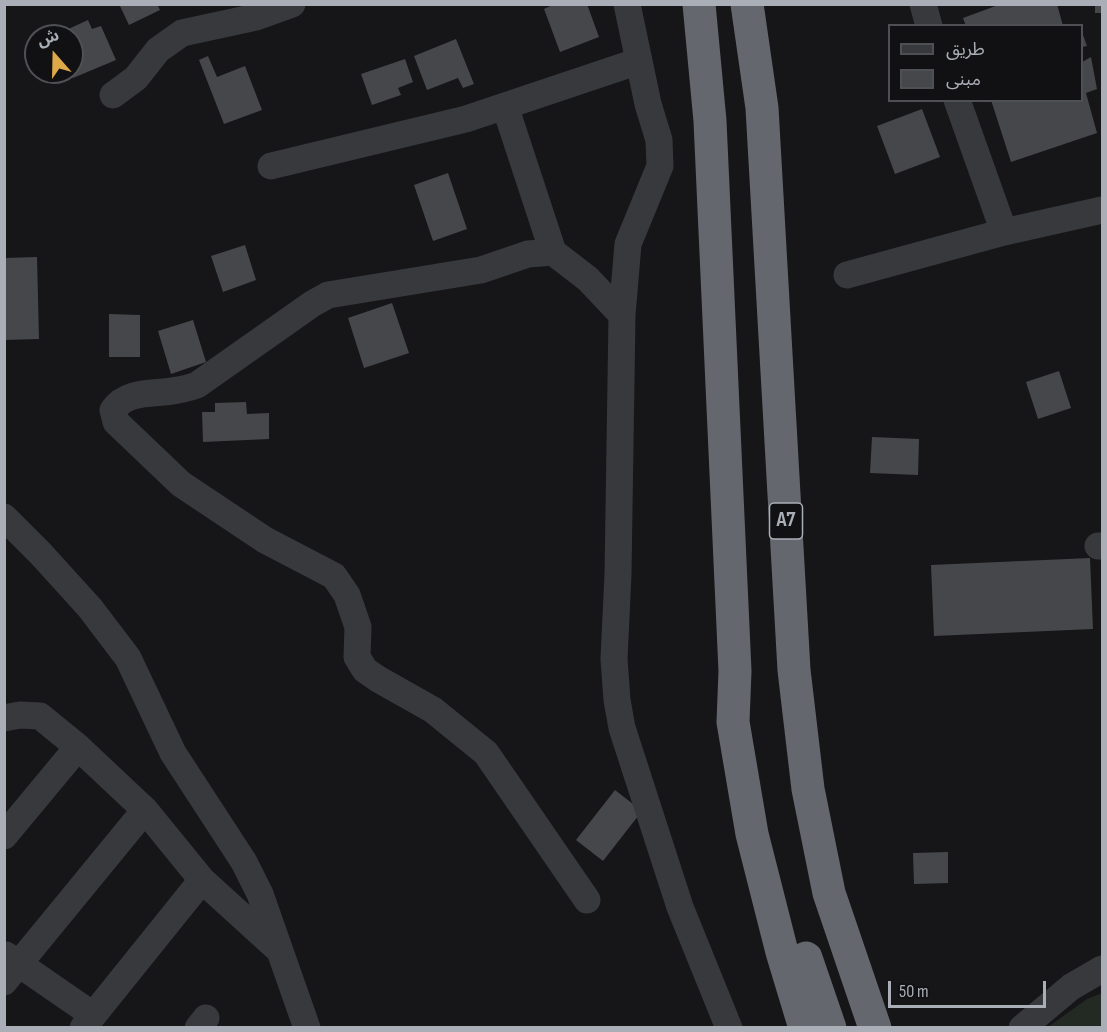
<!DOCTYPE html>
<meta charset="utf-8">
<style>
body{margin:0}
#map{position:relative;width:1107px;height:1032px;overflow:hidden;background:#161618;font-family:"Sofia Sans Condensed","Noto Sans Arabic",sans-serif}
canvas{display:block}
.frame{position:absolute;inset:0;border:6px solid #aaaeb6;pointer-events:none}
.legend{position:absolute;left:888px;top:24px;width:195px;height:78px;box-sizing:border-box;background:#111113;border:2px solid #4e5054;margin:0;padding:8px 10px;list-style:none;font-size:18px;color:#aaaeb6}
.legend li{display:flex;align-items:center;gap:12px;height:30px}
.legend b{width:30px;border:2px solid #4e5054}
.north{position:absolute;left:24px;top:24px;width:60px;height:60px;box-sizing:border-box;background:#111113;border:2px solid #4e5054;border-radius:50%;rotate:340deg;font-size:16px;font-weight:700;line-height:24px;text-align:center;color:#aaaeb6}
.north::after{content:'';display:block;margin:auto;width:21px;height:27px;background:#dea948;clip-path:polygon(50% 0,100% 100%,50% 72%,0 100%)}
.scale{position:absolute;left:888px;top:981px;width:158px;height:27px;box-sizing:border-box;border:3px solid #aaaeb6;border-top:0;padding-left:8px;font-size:18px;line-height:21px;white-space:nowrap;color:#aaaeb6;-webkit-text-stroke:4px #111113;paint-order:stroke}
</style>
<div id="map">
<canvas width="1107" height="1032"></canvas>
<div class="frame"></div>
<ul class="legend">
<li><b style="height:8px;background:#38393d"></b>طريق</li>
<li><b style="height:16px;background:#46474a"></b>مبنى</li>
</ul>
<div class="north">ش</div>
<div class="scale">50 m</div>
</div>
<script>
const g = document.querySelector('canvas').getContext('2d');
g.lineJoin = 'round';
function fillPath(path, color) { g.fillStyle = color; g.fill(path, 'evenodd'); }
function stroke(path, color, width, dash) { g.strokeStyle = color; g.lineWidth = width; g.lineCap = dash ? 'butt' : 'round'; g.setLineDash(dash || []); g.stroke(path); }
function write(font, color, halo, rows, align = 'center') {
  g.font = font + ' "Sofia Sans Condensed",sans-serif'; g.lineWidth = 5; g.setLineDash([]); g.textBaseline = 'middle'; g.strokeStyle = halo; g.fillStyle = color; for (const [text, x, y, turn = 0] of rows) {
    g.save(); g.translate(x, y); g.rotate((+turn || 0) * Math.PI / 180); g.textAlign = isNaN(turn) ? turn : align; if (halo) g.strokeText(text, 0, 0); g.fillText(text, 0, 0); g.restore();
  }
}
const green = new Path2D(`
 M1102 993V1027H1048L1087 999Z`);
const building = new Path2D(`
 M119 4H157L160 10 129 25Z
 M555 4H587L599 37 560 52 544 9Z
 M1001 4H1057L1063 26H966L963 18Z
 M1095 4H1102V13H1095Z
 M88 20 92 29 101 26 116 60 73 78 70 72H72V36H53Z
 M1082 32 1087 46 1082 47Z
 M456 39 474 84 463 88 458 78 427 90 414 56Z
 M208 56 217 77 245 66 262 110 224 124 199 60Z
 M1091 57 1097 89 1086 93 1097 133 1011 162 991 100H1082V62Z
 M405 59 413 82 398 88 401 95 372 105 361 74Z
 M922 109 940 157 895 174 877 126Z
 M448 173 467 229 433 241 414 185Z
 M245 245 256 280 223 292 211 256Z
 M37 257 39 339 4 340V258Z
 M392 303 409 353 364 368 348 318Z
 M109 314 140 315V357H109Z
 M193 320 206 362 171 374 158 331Z
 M1059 371 1071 408 1038 419 1026 382Z
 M246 402 247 414 269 413V439L203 442 202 412H215V403Z
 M872 437 919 439 918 475 870 473Z
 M1090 558 1093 629 934 636 931 565Z
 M615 790 642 811 603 861 576 840Z
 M948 852V883L914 884 913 853Z`);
const minor = new Path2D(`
 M627 4 648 104 659 140 660 166 628 244 622 315 618 574 614 659 617 700 622 728 680 907 729 1028
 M923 4 929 26
 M113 95 136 78 158 50 182 33 256 17 292 4
 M957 100 1004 232
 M505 106 553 252
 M271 166 466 119 639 61
 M847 275 1004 232 1102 210
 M4 517 41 554 90 608 128 658 173 753 244 862 260 894 307 1028
 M1098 546H1102
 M4 718 20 715 40 716 78 747 145 810 202 880 279 950
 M4 836 78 747
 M587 900 486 753 433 710 378 679 365 670 357 657 358 627 347 595 334 576 265 540 181 484 116 422 113 410C128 389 155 395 178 390 185 389 191 387 197 385L312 304 328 295 481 270 528 254 553 252 588 279 622 315
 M6 955 93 1015
 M4 982 145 810
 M83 1028 202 880
 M198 1028 206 1018
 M1022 1028 1071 987 1102 969`);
const highway = new Path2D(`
 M699 4 710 121 735 671 733 722 752 834 782 952 805 1028
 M747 4 762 108 794 670 808 789 829 893 875 1028
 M806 958 830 1028`);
const shields = [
 [786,521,33]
];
const shieldNames = [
 ["A7",786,521]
];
fillPath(green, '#232a24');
fillPath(building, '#46474a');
stroke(minor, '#38393d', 27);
stroke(highway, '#64676d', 33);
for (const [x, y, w] of shields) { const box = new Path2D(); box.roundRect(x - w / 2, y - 18, w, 36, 4.5); g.fillStyle = '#111113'; g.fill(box); stroke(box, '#aaaeb6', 1.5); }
write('bold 21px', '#aaaeb6', null, shieldNames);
</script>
